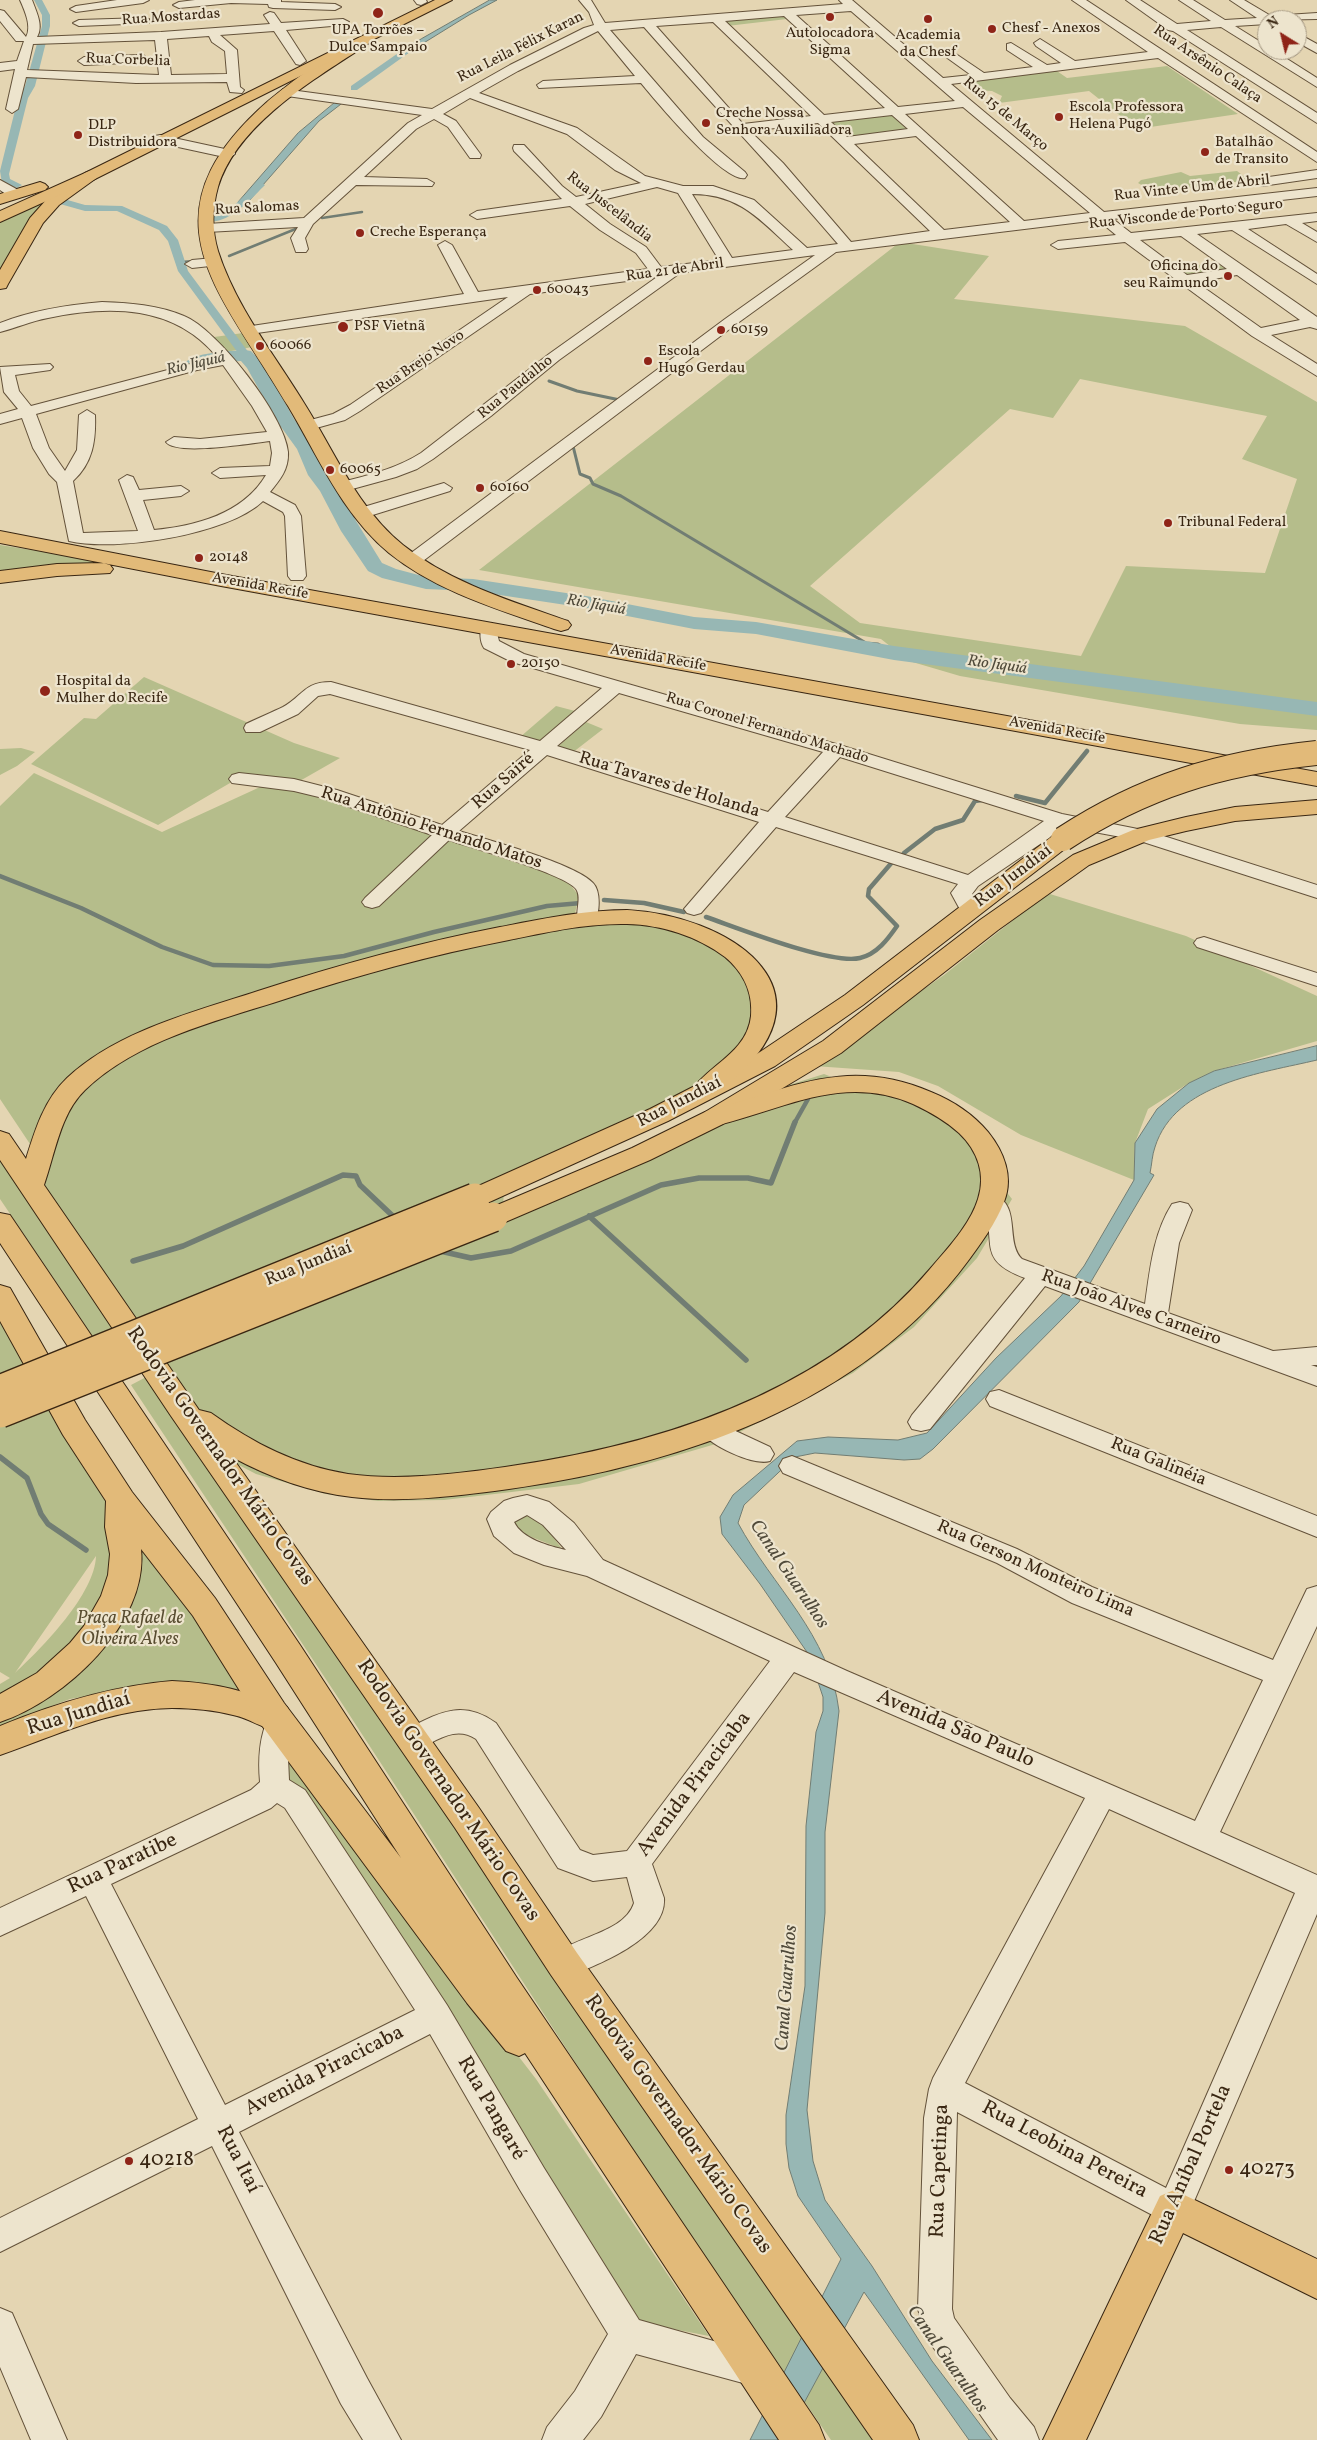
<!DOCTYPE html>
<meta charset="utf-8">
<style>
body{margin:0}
#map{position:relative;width:1317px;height:2440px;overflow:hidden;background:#e4d5b2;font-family:Vollkorn,serif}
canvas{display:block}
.north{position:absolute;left:1257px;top:10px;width:50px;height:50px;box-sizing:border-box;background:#ede4cd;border:1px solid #a59882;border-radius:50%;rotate:324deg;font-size:14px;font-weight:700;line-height:20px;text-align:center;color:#392612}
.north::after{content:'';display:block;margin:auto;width:18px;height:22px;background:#8f2418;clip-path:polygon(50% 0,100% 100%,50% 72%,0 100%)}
</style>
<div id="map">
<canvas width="1317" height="2440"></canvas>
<div class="north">N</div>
</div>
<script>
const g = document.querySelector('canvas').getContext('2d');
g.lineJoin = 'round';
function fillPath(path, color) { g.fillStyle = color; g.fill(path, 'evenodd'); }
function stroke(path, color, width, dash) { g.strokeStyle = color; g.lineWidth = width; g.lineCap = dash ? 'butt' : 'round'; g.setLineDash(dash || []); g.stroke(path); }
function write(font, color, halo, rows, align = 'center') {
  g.font = font + ' Vollkorn,serif'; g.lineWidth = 4.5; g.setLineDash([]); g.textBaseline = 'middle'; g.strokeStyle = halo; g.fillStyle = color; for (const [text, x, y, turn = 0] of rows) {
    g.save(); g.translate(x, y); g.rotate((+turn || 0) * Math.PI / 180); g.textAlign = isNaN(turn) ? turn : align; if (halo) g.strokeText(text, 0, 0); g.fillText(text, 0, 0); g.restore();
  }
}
const green = new Path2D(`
 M783 16 787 19 727 26 723 20Z
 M1167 66 1238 114 1137 129 1089 91 999 103 1002 96 992 91 972 90 969 87 981 78 1054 69 1067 78Z
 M892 115 909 131 847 139 829 121Z
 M1237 171 1249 180 1183 189 1174 192 1166 189H1149L1138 183 1141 180 1181 172 1190 176Z
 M30 201H48L0 278V215Z
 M900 242 989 256 954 299 1185 326 1317 402V730L1240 724 960 676 909 661 881 639 479 570ZM1080 379 1267 416 1242 459 1297 479 1265 573 1126 566 1081 656 860 623 810 586 1010 409 1053 418Z
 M1217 263 1227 270 1188 278 1169 268Z
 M243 333 252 347 221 353 207 338Z
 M0 545 120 564 0 574Z
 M144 677 294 743 340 758 298 782 242 776 158 825 31 764 84 718 96 719Z
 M556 706 575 711 538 744 519 738Z
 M586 722 603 729 572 753 555 749Z
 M21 748 35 752 17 766 0 775V749Z
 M34 773 162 832 271 782 566 879 579 896 575 913 364 962 114 1048 34 1150 0 1099V806Z
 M1050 894 1186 936 1317 996V1041L1214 1071 1189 1083 1148 1109 1135 1143 1134 1180 1021 1135 938 1086 899 1072 814 1066 944 975 1036 902Z
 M615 917 687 922 727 948 765 1007 730 1069 504 1188 503 1210 754 1096 824 1074 855 1086 906 1095 955 1126 1012 1199 977 1258 914 1327 853 1373 719 1443 579 1484 444 1500 378 1501 326 1494 256 1474 214 1452 30 1187 53 1117 122 1052 331 976Z
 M0 1148 124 1333 98 1344 0 1199Z
 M0 1292 272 1713 130 1689 70 1699 0 1726V1684L10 1678 0 1672ZM96 1556C95 1594 42 1648 15 1673Z
 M150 1375 885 2440H831L653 2182 343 1705 131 1385Z
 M521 1512 539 1518 562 1549 516 1531 510 1520Z
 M284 1752 536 2079 709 2336 632 2321 288 1783Z`);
const water = new Path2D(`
 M490 0H497L469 15 401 57H395L421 39Z
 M338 100 345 101 319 121 248 202H238L298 133Z
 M1317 1046V1060C1263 1073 1175 1083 1155 1147 1152 1155 1152 1164 1150 1173L1154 1175 1079 1302 933 1449 920 1459 904 1460 815 1453 795 1457 744 1505 738 1523C772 1586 830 1635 839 1711L825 1832V1913L807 2110 813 2161 825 2200 872 2266 932 2361 992 2440H969L864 2292 784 2440H750L841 2259 798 2196 789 2168 786 2144V2115L805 1986 806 1826 816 1732 823 1711V1697L809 1655 760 1584 722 1534 720 1517 733 1495 797 1441 828 1437 898 1440 927 1433 996 1358 1061 1296 1084 1266 1134 1180 1135 1143 1157 1109 1189 1083 1214 1071Z`);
const streamFar3 = new Path2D(`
 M322 218 362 212
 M229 256 298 228
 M181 262 195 261`);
const streamFar2 = new Path2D(`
 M549 381 577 391 620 400
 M572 442 580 474 590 478 593 484 621 496 866 643 878 644 894 653`);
const streamFar1 = new Path2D(`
 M1016 796 1045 803 1087 751
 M904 853 935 829 963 820 975 801 982 800
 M0 876 81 908 162 947 213 965 269 966 344 956 434 932 547 906 581 903
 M604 900 644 903 684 912
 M706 917C738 928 831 965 860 958 877 954 888 939 897 926L868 896 869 889 894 860
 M794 1124 808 1099`);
const stream = new Path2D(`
 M589 1216 746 1360
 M440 1251 471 1258 511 1251 661 1185 699 1178H748L771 1183 795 1122
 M133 1261 183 1246 343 1175 356 1176 360 1185 397 1220
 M0 1457 27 1478 41 1514 48 1524 86 1550`);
const canal = new Path2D(`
 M34 0H42L50 15V26L35 86 28 98 9 174 10 179 22 185 17 188 2 183 0 171 18 98 25 86 42 26V15Z
 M414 42 421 44 357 90H351V86Z
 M260 182 265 185 263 187C250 200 228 225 207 221V217L231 208Z
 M64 199 85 205 122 206 167 226 178 240 188 271 249 353V357H241L178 271 168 241 159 230 117 211H85L60 204 59 202Z`);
const river = new Path2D(`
 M245 350 251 351 264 365 294 419 316 449 327 474 382 563 396 569 426 577 473 579 586 596 694 617 756 622 894 646 1317 702V716L894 660 756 634 694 629 586 608 473 591 426 589 382 578 368 571 341 531 320 491 308 475 297 449 276 420 247 368 241 361 215 363 193 369 187 368 184 364C192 352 231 351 245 350Z`);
const minor = new Path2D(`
 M20 0H32C36 11 44 26 37 37L161 32 270 24 264 15 270 12 274 13 281 23 343 19 349 22 343 25 286 30 306 61 300 65 296 64 274 31 220 35 237 50 240 87 244 90 242 93 230 92 227 82 136 83 26 77 18 109 12 113 6 109 15 69 0 71V63L17 61 24 41H16L0 21V10L4 11 26 37C32 27 25 11 20 0ZM209 36 212 42 225 51 227 74 171 75 167 39ZM155 40 159 75 27 70 33 44Z
 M117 0H149L143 3 76 12 70 9 76 6Z
 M195 0H281V2L335 4 341 7 335 10 273 8 269 7 268 4 231 3 179 8 173 5 179 2Z
 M414 0H426L427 2 421 5 417 4Z
 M579 0H591L605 23 843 4 839 0H852L943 78 971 75 946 57 944 54 950 50 984 73 1033 67 1007 50V44L1011 43 1047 65 1061 63 1036 46 1034 43 1040 39 1075 61 1148 52 1072 0H1086L1317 152V162L1158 58 951 84 1104 212 1317 188V196L1113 219 1131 233 1317 213V221L1302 223 1317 232V242L1286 224 1248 229 1317 274V284L1232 230 1197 234 1317 317V329L1310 327 1271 335 1317 364V376L1252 336 1125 242 1058 249 1051 245 1058 241 1116 235 1098 220 836 252 735 325 419 564H407L404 560 407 556 725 319 815 255 680 273 559 360 491 416 433 459 417 469 396 477 345 491 339 489 337 486 339 483C368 475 396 469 421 453L549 354 657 277 530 294 360 411 345 420 309 430 301 425 303 422 333 414 350 405 508 297 250 334 243 330 245 327 464 294 438 245 445 241 452 245 478 292 648 269 636 253 600 230 570 206 477 219 470 215 477 211 562 199 514 151 513 148 514 145H524L562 186 576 197 641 183 615 170 567 134 470 98 443 114 456 121 481 155 480 158H470L448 127 434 119 416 129 364 177 427 179 434 183 432 186 356 185 313 224 305 238 308 249 306 252H296L291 238 298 227 207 232 200 228 207 224 304 218 408 123 422 115 287 96 283 95 281 92 283 89 432 109 510 65 584 28 594 25 589 12ZM851 11 955 101 898 107 796 15ZM784 16 885 108 824 115 725 21ZM713 22 811 116 743 124 656 26ZM644 27C708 100 775 170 838 244L807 248 754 200 713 186H683L645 176 577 128 479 93 518 71 598 31 635 76 543 81 537 85 539 88 641 83C655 100 724 183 745 178L747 175 745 172 703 137 610 30ZM963 107 1090 213 1024 221 905 114ZM892 115 908 129 847 137 831 122ZM818 123 930 231 851 242 783 163 750 131ZM916 136 1010 222 944 230 854 144ZM657 187 678 193 719 260 661 267 646 247 610 224 585 204ZM692 194C740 194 760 220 793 250L732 258ZM1181 236 1227 269 1187 275 1140 240ZM1237 275 1300 320 1261 328 1196 282Z
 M1126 0H1140L1177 24 1211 21 1179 0H1193L1225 20 1257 18 1230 0H1244L1271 16 1317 13V19L1267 20V24L1235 26 1267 46V50H1273L1317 78V87L1221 27 1187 30 1317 113V123L1173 31 1168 30Z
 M145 18 149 19V23L79 26 73 23 79 20Z
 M1297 33 1317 44V53L1297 42Z
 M141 55 145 56 147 59 145 62 84 65 78 61 84 57Z
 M160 135 234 151 235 154 229 158 155 142 154 139 155 136Z
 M1317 170V178L1262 186 1255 182 1262 178Z
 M0 180 20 191 22 194 20 197H10L0 190Z
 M214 258 221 262 219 265 192 268 185 264 192 260Z
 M102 302C130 303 158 305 184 316 217 329 285 416 288 452 289 469 280 480 270 492L295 505 301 516 306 576 303 580H291L288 576 285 516 283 512 263 501C228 535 115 552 69 541L57 482 49 474 33 448 22 418 0 424V414L18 409 4 392 0 367 50 364 53 367 50 370 15 375 19 391 31 406 217 357C174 305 110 305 48 318 31 321 16 328 0 332V323C33 310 67 305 102 302ZM223 365 252 406 267 432 200 439 174 437 166 442C176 456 252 443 270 441L272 453 270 466 220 468 212 473 220 478 266 475C243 514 196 526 154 530L143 500 181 496 189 491 181 486 139 490 133 477 127 475 119 480 138 531 83 533 73 481C93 463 96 440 95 415L87 410 79 415 77 450 65 471 49 448 36 414 197 370Z
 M444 483 452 488 450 491 363 518 357 517 355 513 357 509Z
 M489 624 495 625 499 641 524 654 843 746 1062 814 1148 831 1317 885V898L1137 840 1062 826 1049 838 978 886 972 894 980 911 977 915 970 917 963 915 951 893 958 884 776 827 701 913 694 915 687 913 684 909 759 822 547 755 459 831C488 840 576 864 593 883 601 891 600 914 594 923L587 925 580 923C573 914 583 899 576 889 565 874 472 848 449 840L379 906 372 908 365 906 362 902 365 898 432 835 323 798 294 791 232 783 229 779 232 775 239 773 294 779 337 790 442 825 530 750 330 694 318 696 298 714 260 732H246L244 728 246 724C258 718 271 713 283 707 303 696 304 682 331 682L540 741 602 688 512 662 484 648C480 642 479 631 483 625ZM619 693 823 752 768 812 557 746ZM840 757 1044 821 968 875 785 817Z
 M1204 937 1317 973V986L1197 947 1194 943 1197 939Z
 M991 1194C1023 1203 1004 1241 1022 1259L1145 1304C1150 1270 1153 1234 1172 1204L1180 1202 1188 1204 1192 1210 1179 1243 1168 1313 1273 1351 1317 1347V1365H1311L1317 1367V1386L1045 1286 930 1429 921 1431 912 1429 908 1422 912 1415 1025 1278C971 1258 1002 1239 979 1202L983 1196Z
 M999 1390 1317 1516V1537L990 1406 986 1399 990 1392Z
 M712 1420 770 1447 774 1454 770 1461C753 1466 708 1445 699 1429L703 1422Z
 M792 1456 1017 1549 1092 1587 1273 1660 1307 1589 1317 1586V1626L1220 1832 1317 1875V1914L1186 2220 1174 2225 1162 2220 957 2112 952 2309 954 2318 1010 2398 1034 2427 1039 2440H998L926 2337 918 2309 924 2118 929 2089 933 2078 1085 1798 794 1672 652 1864 664 1898C667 1939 595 1966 564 1978L553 1974 548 1964C562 1936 623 1937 634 1903L627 1877 593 1881 558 1868 476 1739C454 1724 435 1743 413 1751L403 1747 398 1739 403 1731C437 1714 461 1698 496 1723L580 1850 593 1855 627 1851 770 1661 587 1576 544 1565 514 1553 494 1536 487 1519 491 1512 504 1501 513 1498 527 1495 549 1502 574 1523 603 1560 847 1671 1195 1821 1263 1680 1072 1603 997 1563 783 1473 779 1466 783 1459ZM527 1515 543 1525 566 1550C549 1546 522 1539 514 1522ZM1109 1809 1295 1893 1166 2188 965 2083Z
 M280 1711 290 1715 294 1723 288 1758 289 1780 305 1790 447 2005 544 2168 639 2320 767 2356 772 2368 767 2380 754 2386 636 2354 601 2417 583 2440H542L547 2427 575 2391 608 2334 520 2190 430 2034 239 2132 367 2378 401 2440H363L341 2404 212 2146 0 2252V2218L198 2119 86 1896 0 1936V1908L251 1790 260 1782C258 1759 259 1735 270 1715ZM277 1803 285 1808 415 2010 225 2105 111 1884 271 1808Z
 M0 2308 12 2313 67 2440H31L0 2367Z`);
const major = new Path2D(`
 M363 37 370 41 368 44C316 78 237 124 218 187 212 208 212 231 218 251 236 307 274 354 304 403 335 452 357 508 403 545 451 583 511 601 568 621L571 625 568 629 561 631 554 629C497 609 436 591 389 553 342 514 318 456 288 406 220 290 137 217 267 102 285 87 343 42 363 37Z
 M90 171 95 173 98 176 95 179 59 205 43 223 8 284 6 288 0 289V270L30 218 47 199 85 173Z
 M40 182 45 184 48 187 45 190 0 204V194Z
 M0 531 221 574 1317 772V786L221 586 0 543Z
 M103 563 110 565 113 569 110 573 57 576 0 583V571L57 564Z
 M1317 800V814L1235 821 1186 831 1149 840 1089 865 998 930 841 1053 723 1124 650 1160 503 1223 493 1226 483 1223 479 1217 483 1211 632 1148 705 1112 823 1041 980 920 1073 855 1133 830 1186 817 1235 807Z
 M1063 832 1071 834 1075 839 1071 844 863 1005 775 1066 668 1121 485 1204 475 1207 465 1204 461 1198 465 1192 650 1109 757 1054 845 995 1055 834Z
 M172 1681C220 1683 243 1691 287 1707L292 1717 287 1727C265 1734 254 1719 233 1715 213 1710 193 1708 172 1708 109 1709 58 1735 0 1755V1726C56 1703 112 1686 172 1681Z
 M1174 2190 1317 2259V2299L1183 2233 1086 2440H1043L1160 2196Z`);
const highway = new Path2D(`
 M435 0H452L95 179 0 222V211L85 173Z
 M627 910C725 915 841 986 733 1080 720 1091 711 1102 694 1098L690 1092C708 1065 747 1053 751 1016 753 992 743 972 725 957 697 936 662 925 627 924 587 923 548 932 509 940 431 955 355 976 279 1001 213 1022 136 1041 85 1090 60 1114 55 1154 44 1185L199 1410 211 1413C253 1443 297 1466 348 1474 400 1481 454 1474 505 1467 661 1445 825 1393 930 1269 947 1249 970 1225 978 1199 986 1175 978 1151 959 1133 946 1121 930 1112 913 1104 842 1073 783 1110 714 1126L705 1124 701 1118 705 1112C788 1090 845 1055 931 1092 953 1101 973 1114 988 1132 1004 1152 1014 1177 1004 1202 996 1223 981 1243 968 1261 862 1405 678 1465 509 1489 457 1496 404 1503 352 1497 310 1492 269 1477 232 1457L479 1808 577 1953 913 2425 919 2440H873L551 1975 455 1828 171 1416 0 1160V1131L9 1134 26 1159C35 1130 44 1100 67 1078 117 1031 194 1012 258 991 338 965 418 943 500 927 542 919 584 910 627 910Z
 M0 1213 10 1215 300 1645 517 1978 819 2425 825 2440H779L525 2053 519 2056 506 2051 467 2003 260 1723 193 1616 141 1549C149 1623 64 1701 0 1722V1694L37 1673 70 1643 84 1626 101 1596 108 1575 110 1554 105 1527 106 1501 63 1435 0 1321V1285L10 1288 85 1420 132 1492 215 1598 284 1703 401 1858 276 1663 0 1243Z`);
const majorBridgeFar1 = new Path2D(`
 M1063 839C1144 786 1221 763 1317 753`);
const majorBridge = new Path2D(`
 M0 1390 475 1198
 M0 1413 493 1217`);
const markers = [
 [378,13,6,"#8f2418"],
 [830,17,5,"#8f2418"],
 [928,19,5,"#8f2418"],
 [992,29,5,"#8f2418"],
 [1059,117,5,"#8f2418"],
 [706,123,5,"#8f2418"],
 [78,135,5,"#8f2418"],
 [1205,152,5,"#8f2418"],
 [360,233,5,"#8f2418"],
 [1228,276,5,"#8f2418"],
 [537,290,5,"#8f2418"],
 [343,327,6,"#8f2418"],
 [721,330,5,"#8f2418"],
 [260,346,5,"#8f2418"],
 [648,361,5,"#8f2418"],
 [330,470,5,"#8f2418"],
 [480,488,5,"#8f2418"],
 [1168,523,5,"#8f2418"],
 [199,558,5,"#8f2418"],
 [511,664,5,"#8f2418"],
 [45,691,6,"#8f2418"],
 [129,2161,5,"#8f2418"],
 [1229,2170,5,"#8f2418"]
];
const farStreetnames = [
 ["Rua Mostardas",171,18,-4],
 ["Rua Leila Félix Karan",521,48,-27],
 ["Rua Corbelia",128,61,2],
 ["Rua Arsênio Calaça",1207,65,34],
 ["Rua 15 de Março",1005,115,40],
 ["Rua Vinte e Um de Abril",1192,189,-6],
 ["Rua Juscelândia",609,208,38],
 ["Rua Salomas",257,209,-3],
 ["Rua Visconde de Porto Seguro",1186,215,-6],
 ["Rua 21 de Abril",675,271,-8],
 ["Rua Brejo Novo",421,363,-34],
 ["Rua Paudalho",516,388,-39],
 ["Avenida Recife",260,587,10],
 ["Avenida Recife",658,659,10],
 ["Rua Coronel Fernando Machado",767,729,17],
 ["Avenida Recife",1057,731,10]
];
const farPoinames = [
 ["Chesf - Anexos",1002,29],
 ["UPA Torrões –",378,31,"center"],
 ["Dulce Sampaio",378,48,"center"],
 ["Autolocadora",830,34,"center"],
 ["Sigma",830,51,"center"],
 ["Academia",928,36,"center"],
 ["da Chesf",928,53,"center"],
 ["Escola Professora",1069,108],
 ["Helena Pugó",1069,125],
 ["Creche Nossa",716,114],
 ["Senhora Auxiliadora",716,131],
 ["DLP",88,126],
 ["Distribuidora",88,143],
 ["Batalhão",1215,143],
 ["de Transito",1215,160],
 ["Creche Esperança",370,233],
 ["Oficina do",1218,267,"right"],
 ["seu Raimundo",1218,284,"right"],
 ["60043",547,290],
 ["PSF Vietnã",354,327],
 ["60159",731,330],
 ["60066",270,346],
 ["Escola",658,352],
 ["Hugo Gerdau",658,369],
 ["60065",340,470],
 ["60160",490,488],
 ["Tribunal Federal",1178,523],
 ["20148",209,558],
 ["20150",521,664],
 ["Hospital da",56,682],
 ["Mulher do Recife",56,699]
];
const farWaternames = [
 ["Rio Jiquiá",196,365,-13],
 ["Rio Jiquiá",596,606,10],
 ["Rio Jiquiá",997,666,8]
];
const streetNames = [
 ["Rua Sairé",504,782,-41],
 ["Rua Tavares de Holanda",669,786,17],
 ["Rua Antônio Fernando Matos",431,829,18],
 ["Rua Jundiaí",1014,877,-37],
 ["Rua Jundiaí",680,1103,-27],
 ["Rua Jundiaí",309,1265,-22],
 ["Rua João Alves Carneiro",1131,1309,20],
 ["Rua Galinéia",1158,1463,22],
 ["Rua Gerson Monteiro Lima",1035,1570,24]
];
const parkNames = [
 ["Praça Rafael de",130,1620],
 ["Oliveira Alves",130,1641]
];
const waterNames = [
 ["Canal Guarulhos",788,1575,56],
 ["Canal Guarulhos",788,1988,-86],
 ["Canal Guarulhos",946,2360,55]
];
const nearStreetnames = [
 ["Rodovia Governador Mário Covas",219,1457,55],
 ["Rua Jundiaí",79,1715,-17],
 ["Avenida São Paulo",955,1730,23],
 ["Avenida Piracicaba",695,1785,-53],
 ["Rodovia Governador Mário Covas",447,1791,56],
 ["Rua Paratibe",123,1865,-25],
 ["Avenida Piracicaba",325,2072,-27],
 ["Rua Pangaré",490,2109,60],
 ["Rodovia Governador Mário Covas",677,2125,55],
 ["Rua Leobina Pereira",1064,2151,28],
 ["Rua Itaí",237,2160,63],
 ["Rua Aníbal Portela",1192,2165,-66],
 ["Rua Capetinga",941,2171,-88]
];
const nearPoinames = [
 ["40218",139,2161],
 ["40273",1239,2170]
];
fillPath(green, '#b5bd8b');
fillPath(water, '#97b7b4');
stroke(water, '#717d73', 1);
stroke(streamFar3, '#717d73', 2.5);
stroke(streamFar2, '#717d73', 3);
stroke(streamFar1, '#717d73', 4.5);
stroke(stream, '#717d73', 5.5);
fillPath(canal, '#97b7b4');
fillPath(river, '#97b7b4');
stroke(minor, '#64523a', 2);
stroke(major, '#392612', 2);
stroke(highway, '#392612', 2);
fillPath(minor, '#ede4cd');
fillPath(major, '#e2ba79');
fillPath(highway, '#e2ba79');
stroke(majorBridgeFar1, '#392612', 26, []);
stroke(majorBridge, '#392612', 32, []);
stroke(majorBridgeFar1, '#e2ba79', 24);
stroke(majorBridge, '#e2ba79', 29);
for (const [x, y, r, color] of markers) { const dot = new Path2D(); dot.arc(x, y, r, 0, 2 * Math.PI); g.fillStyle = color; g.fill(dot); stroke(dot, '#ede4cd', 2); }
write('15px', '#392612', '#ede4cd', farStreetnames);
write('15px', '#392612', '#ede4cd', farPoinames, 'left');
write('italic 16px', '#504a3a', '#ede4cd', farWaternames);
write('18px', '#392612', '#ede4cd', streetNames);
write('italic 18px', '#584c30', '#ede4cd', parkNames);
write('italic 19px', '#504a3a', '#ede4cd', waterNames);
write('21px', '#392612', '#ede4cd', nearStreetnames);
write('21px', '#392612', '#ede4cd', nearPoinames, 'left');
</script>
